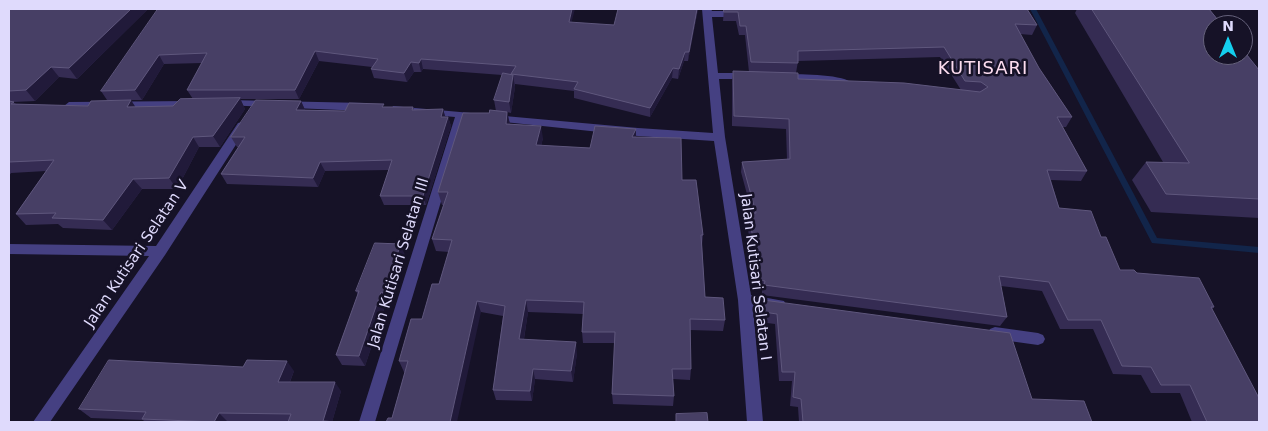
<!DOCTYPE html>
<style>
body{margin:0}
#map{position:relative;width:1268px;height:431px;overflow:hidden;background:#161227;font-family:"DejaVu Sans",sans-serif}
canvas{display:block}
.frame{position:absolute;inset:0;border:10px solid #dfdafc;pointer-events:none}
.north{position:absolute;left:1203px;top:15px;width:50px;height:50px;box-sizing:border-box;background:#161227;border:1px solid #66627c;border-radius:50%;rotate:0deg;font-size:14px;font-weight:700;line-height:20px;text-align:center;color:#dfdafc}
.north::after{content:'';display:block;margin:auto;width:18px;height:22px;background:#14cfee;clip-path:polygon(50% 0,100% 100%,50% 72%,0 100%)}
</style>
<div id="map">
<canvas width="1268" height="431"></canvas>
<div class="frame"></div>
<div class="north">N</div>
</div>
<script>
const g = document.querySelector('canvas').getContext('2d');
g.lineJoin = 'round';
function fillPath(path, color) { g.fillStyle = color; g.fill(path, 'evenodd'); }
function stroke(path, color, width, dash) { g.strokeStyle = color; g.lineWidth = width; g.lineCap = dash ? 'butt' : 'round'; g.setLineDash(dash || []); g.stroke(path); }
function write(font, color, halo, rows, align = 'center') {
  g.font = font + ' "DejaVu Sans",sans-serif'; g.lineWidth = 5; g.setLineDash([]); g.textBaseline = 'middle'; g.strokeStyle = halo; g.fillStyle = color; for (const [text, x, y, turn = 0] of rows) {
    g.save(); g.translate(x, y); g.rotate((+turn || 0) * Math.PI / 180); g.textAlign = isNaN(turn) ? turn : align; if (halo) g.strokeText(text, 0, 0); g.fillText(text, 0, 0); g.restore();
  }
}
const stream = new Path2D(`
 M1030 9H1036L1157 238 1259 247V253L1152 243Z`);
const street = new Path2D(`
 M702 9H711L712 11H740L745 14 740 17H712L718 73H748L753 76 748 79H719L725 137 751 295 784 301 786 305 784 309 779 311 753 307 763 422H747L738 300 714 141 638 136 466 118 375 422H359L455 117 397 112 392 108 393 106 638 128 713 133Z
 M781 74C795 74 841 74 850 82L845 85 777 79 776 77 777 75Z
 M227 100 364 103 369 107 364 111 223 105 222 103Z
 M192 101 196 102 197 104 196 106 69 110 64 106 69 102Z
 M242 122 248 126 246 129 165 255 50 422H33L149 256 9 254V244L156 246 238 123Z
 M995 327 1038 333 1043 335 1045 339 1043 343 1038 345 995 339 990 337 988 333 990 329Z`);
const wall = new Path2D(`
 M9 9H148L77 79 59 77 35 101 13 102 16 104 136 107 173 106 193 99 187 90 202 63 164 64 142 100H107L101 91 158 9 572 23 614 25 698 9 688 61H684L678 79 672 78 650 117 574 98V91L515 84V87L511 113 507 112 510 124 543 138 541 146 590 148 636 137 682 180 703 235 702 245 705 297 725 320 723 331 690 330 691 369 690 380 673 379 674 396 673 406 613 404 612 394 615 343H583L582 332 583 314 528 312 524 339 577 353 573 382 535 379 532 401 496 400 493 390 503 316 481 312 392 418 405 372H404L399 361 422 319 439 284 449 252 436 251 432 239 444 205H442L438 192 489 113 496 111 494 100 502 75 423 69 421 72H414L407 82 374 78 371 69 372 67 319 61 299 99H240L245 109 220 147H199L177 189H142L112 230 63 228 58 224 26 225 16 214 46 171 11 173 9 176Z
 M723 9H1027L1037 25 1032 35 1020 34 1039 68 1072 117 1066 127H1063L1087 171 1081 181 1051 180 1059 208 1101 237 1120 270 1137 273 1214 307 1212 309 1259 422H1192L1180 393H1151L1141 375 1113 374 1093 329H1060L1042 291 1001 286 1007 317 1000 326 762 295V290L757 289 747 223 749 213H752L741 172 742 162 787 160 786 129 732 126V81L733 71 749 72 745 35H739L736 21H723L724 9ZM940 57 961 90 798 79 796 73 798 61Z
 M1077 9H1209L1259 70V218L1151 212 1132 180 1146 162H1163L1075 13Z
 M301 101 305 110 345 111 385 107H413L414 110 443 109 445 117H448L451 126 426 205H384L380 196 389 170 325 171 318 187 227 184 221 174 239 147H237L231 137Z
 M405 255 388 303H386L365 366 342 365 336 355 358 295 356 291Z
 M763 300 1032 399 1092 422H799L798 407 790 406 792 381H779L775 324 760 322 761 310Z
 M294 371 290 382 341 391 332 422H337H145L143 420 91 418 79 409Z`);
const shadedWall = new Path2D(`
 M131 9H148L77 79 69 68Z
 M572 9H575L569 32V22Z
 M697 9H698L688 61 689 52Z
 M315 51 319 61 299 99 295 90Z
 M685 52 684 61 678 79 679 69Z
 M159 55 164 64 142 100 135 90Z
 M421 59 423 69 421 72 419 63Z
 M411 62 414 72 407 82 404 73Z
 M51 67 59 77 35 101 26 90Z
 M673 68 672 78 650 117V108Z
 M513 75 515 87 511 113 509 102Z
 M240 98 245 109 220 147 213 136Z
 M131 100 138 111 127 107Z
 M301 101 305 110H296Z
 M443 109 446 119 441 117Z
 M507 112 510 124H506Z
 M448 117 451 126 426 205 423 196Z
 M541 126 543 138 538 158 536 145Z
 M636 129V142L632 137Z
 M193 137 199 147 177 189 169 178Z
 M320 162 325 171 318 187 313 178Z
 M133 179 142 189 112 230 103 220Z
 M401 244 405 255 388 303 383 293Z
 M381 292 386 303 365 366 359 356Z
 M526 300 528 312 522 350 519 339Z
 M477 301 481 312 457 422H450Z
 M576 342 577 353 573 382 571 371Z
 M287 361 294 371 286 391 278 382Z
 M533 369 535 379 532 401 530 391Z
 M335 382 341 391 332 422 323 421Z
 M219 413 228 422H214Z`);
const building = new Path2D(`
 M9 9H131L69 68 51 67 26 90 9 91Z
 M158 9H572L569 22 614 25 618 9H697L689 52H685L679 69 673 68 650 108 574 89 578 82 511 74 516 66 421 59 419 63 411 62 404 73 371 69 378 59 315 51 295 90H187L207 53 159 55 135 90 101 91Z
 M724 9H1027L1037 25 1015 24 1039 68 1072 117H1057L1087 171 1047 170 1059 208 1091 211 1101 237H1106L1120 270H1134L1137 273 1199 278 1214 307H1211L1259 398V422H1207L1190 385H1161L1151 367 1122 366 1101 320H1068L1049 282 999 276 1007 317 764 285 765 281 759 280 749 213H756L742 162 790 159 789 119 734 116 733 71 798 73V79L904 83 980 92 988 87 981 82 965 81 944 47 798 51V63L751 62 746 26H740L738 12H724Z
 M1092 9H1209L1222 25H1213V55H1243V50L1259 70V199L1166 194 1146 162 1189 163Z
 M503 73 513 75 509 102 494 100Z
 M240 98 213 136 193 137 169 178 133 179 103 220 52 218 56 213 16 214 54 160 9 162V101L14 102 11 104 88 106 91 101 131 100 127 107 173 106 180 99Z
 M256 100 301 101 296 110 345 111 349 103 384 104 382 107H413L412 110 443 109 441 117H448L423 196H380L392 160 320 162 313 178 221 174 245 137H231Z
 M490 110 507 112 506 124 541 126 536 145 590 148 595 126 636 129 632 137 681 138 682 180H696L703 235H701L705 297 723 298 725 320 690 319 691 369H672L674 396 612 394 615 332H582L584 302 526 300 519 339 576 342 571 371 533 369 530 391 493 390 505 306 477 301 450 422H386L388 418H392L408 361H399L411 319H422L432 284H439L452 240 432 239 448 192H438L463 113H489Z
 M375 243 401 244 383 293 381 292 359 356 336 355 359 291H356Z
 M763 300 1010 333 1032 399 1084 401 1092 422H803L801 399 793 397 795 372H782L777 314 763 312Z
 M109 360 243 367 247 360 287 361 278 382H335L323 421 336 422H288L291 414 219 413 214 422 142 419 146 412 79 409Z
 M707 413 708 422H676V414Z`);
const streetNames = [
 ["Jalan Kutisari Selatan V",137,254,-56],
 ["Jalan Kutisari Selatan III",399,263,-73],
 ["Jalan Kutisari Selatan I",755,277,83]
];
const quarterNames = [
 ["KUTISARI",983,69]
];
fillPath(stream, '#12254a');
fillPath(street, '#454082');
fillPath(wall, '#352c53');
fillPath(shadedWall, '#211a3a');
fillPath(building, '#473f65');
stroke(building, '#5f577d', 1);
write('15px', '#dfdafc', '#161227', streetNames);
g.letterSpacing = '1px';
write('18px', '#fcdcef', '#161227', quarterNames);
g.letterSpacing = '0px';
</script>
